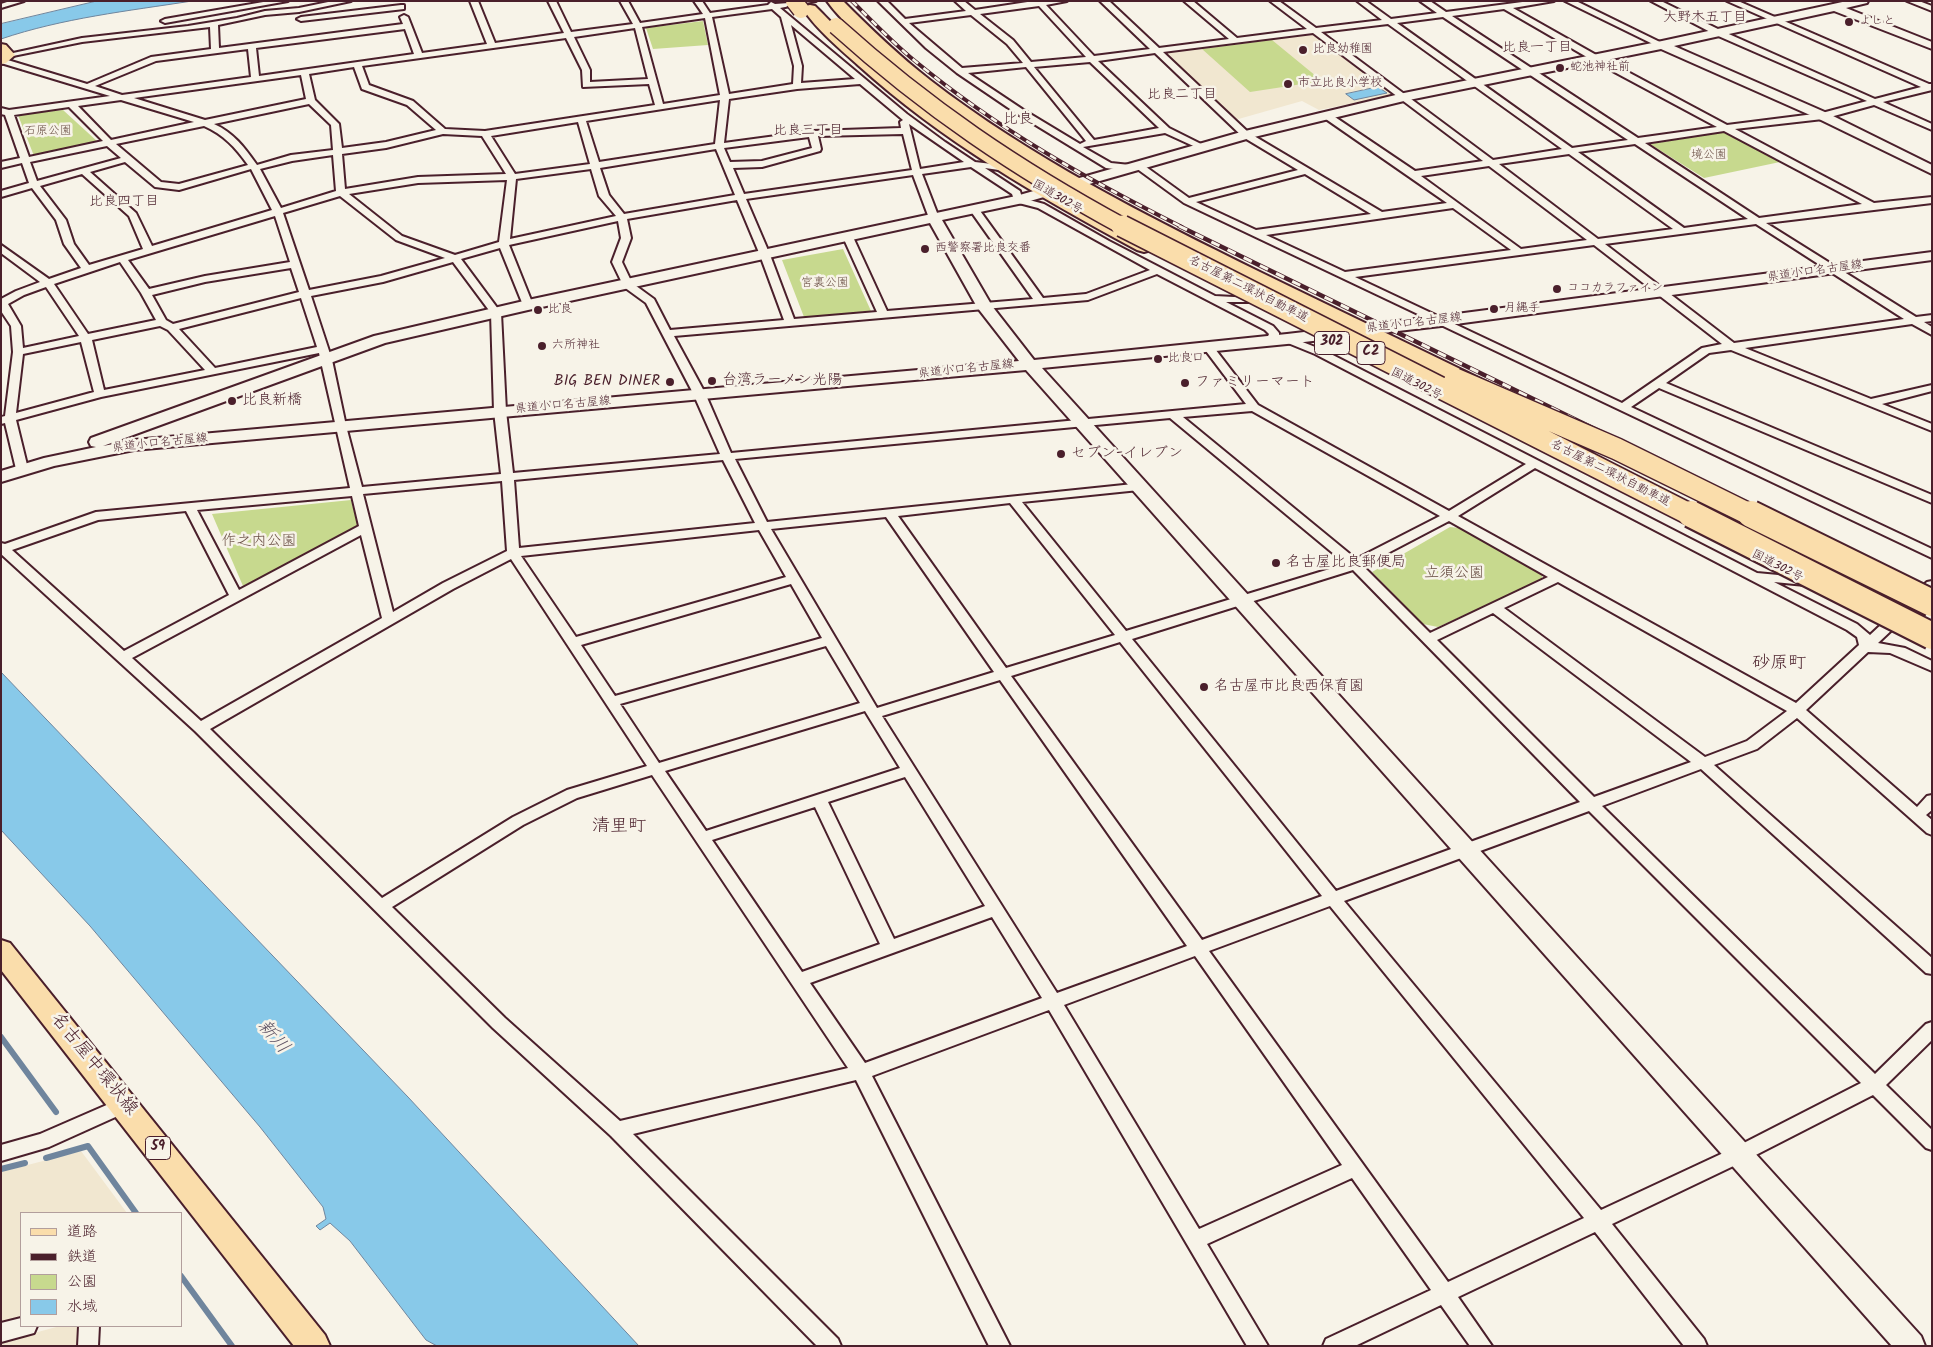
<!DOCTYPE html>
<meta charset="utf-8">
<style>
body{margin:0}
#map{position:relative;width:1933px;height:1347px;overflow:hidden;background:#f7f3e8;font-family:Kalam,"Klee One",sans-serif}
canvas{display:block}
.frame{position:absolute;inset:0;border:2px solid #4a1f2b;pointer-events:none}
.legend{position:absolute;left:20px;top:1212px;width:162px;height:115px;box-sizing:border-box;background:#f7f3e8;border:1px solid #b29e9c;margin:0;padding:6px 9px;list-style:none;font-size:15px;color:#4a1f2b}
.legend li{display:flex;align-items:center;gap:10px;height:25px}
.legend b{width:25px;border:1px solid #b29e9c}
</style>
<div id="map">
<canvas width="1933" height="1347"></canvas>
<div class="frame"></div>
<ul class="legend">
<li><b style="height:6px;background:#faddab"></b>道路</li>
<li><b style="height:6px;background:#4a1f2b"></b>鉄道</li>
<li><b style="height:14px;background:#c7d98e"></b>公園</li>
<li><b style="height:14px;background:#88c9e9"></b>水域</li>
</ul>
</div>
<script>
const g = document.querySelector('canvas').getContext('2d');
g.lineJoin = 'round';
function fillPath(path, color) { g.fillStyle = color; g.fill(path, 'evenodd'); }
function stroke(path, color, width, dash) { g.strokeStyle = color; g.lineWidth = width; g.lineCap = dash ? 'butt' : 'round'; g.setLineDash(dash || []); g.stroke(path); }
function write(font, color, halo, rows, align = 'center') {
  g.font = font + ' Kalam,"Klee One",sans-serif'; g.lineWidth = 5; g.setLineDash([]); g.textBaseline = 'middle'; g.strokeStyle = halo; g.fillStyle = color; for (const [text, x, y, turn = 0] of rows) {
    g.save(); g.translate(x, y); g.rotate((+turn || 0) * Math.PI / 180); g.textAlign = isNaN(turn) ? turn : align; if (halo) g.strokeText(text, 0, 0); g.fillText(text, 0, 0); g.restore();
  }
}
const built = new Path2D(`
 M1308 34 1313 35 1392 93 1390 96 1319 110 1302 101 1235 120 1166 55 1167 52Z
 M81 1151 127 1213H21V1317L1 1323V1172Z
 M60 1326H81L80 1346H1V1342Z`);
const green = new Path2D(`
 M703 21 708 45 653 49 646 28Z
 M1272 40 1322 81 1250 92 1202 49Z
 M63 110 98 142 34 156 18 115Z
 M1724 132 1780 162 1704 178 1650 144Z
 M843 249 871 311 804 317 782 260Z
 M351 500 358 528 243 586 212 514Z
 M1450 527 1459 528 1542 575V580L1438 627 1423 624 1372 572Z`);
const water = new Path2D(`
 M97 1H192C128 11 63 18 1 39V24Z
 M1378 87 1387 93 1354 100 1346 94Z
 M1 672 408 1097 639 1346H437L426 1340 350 1241 330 1223 320 1230 316 1226 326 1219 323 1207 260 1127 90 926 1 830Z`);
const stream = new Path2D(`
 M1 1037 56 1112
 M46 1158 88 1146 136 1213
 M1 1169 25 1163
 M181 1276 232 1346`);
const street = new Path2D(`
 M10 1H24L1 8V4Z
 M269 1H288L165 23 161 21 165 19Z
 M333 1H351L299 12 265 15 218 25 219 48 403 24 400 17 404 15 408 17 422 53 487 44 470 1H478L495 43 564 33 548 1H556L571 32 633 24 620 1H628L640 23 703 14 694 1H702L710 13 768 5 771 2 775 4 816 1 780 8 907 114 945 142 975 162 1009 166 1011 168 1006 171 985 168 1020 191 1022 198 1044 204 1109 241 1215 296 1253 298 1254 300 1253 302H1226L1273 326 1279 333V337L1275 343H1267L1266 341 1269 334 1265 330 1157 274 1088 300 674 336 705 393 731 453 1246 404 1203 347 1208 344 1212 345 1258 405 1449 511 1526 464 1315 354 1283 341 1282 339 1287 336 1323 350 1757 573 1810 578 1811 581 1810 584 1805 585 1774 582 1857 624 1870 635 1927 582 1932 581V592L1878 643 1905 648 1932 661V671L1890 653 1868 652 1806 710 1917 807 1927 796 1932 795V810L1926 815 1932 820V835L1927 833 1797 718 1757 749 1714 765 1932 958V974L1926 973 1701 769 1602 806 1875 1074 1926 1024 1932 1022V1040L1886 1085 1932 1130V1150L1926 1148 1873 1095 1746 1160 1612 1224 1704 1339 1707 1346H1684L1595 1232 1458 1297 1492 1346H1470L1441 1305 1355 1346H1323L1326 1339 1431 1290 1352 1178 1207 1244 1268 1346H1247L1049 1010 872 1076 1010 1346H989L856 1080 633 1134 838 1339 841 1346H817L611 1136 493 1028 195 731 1 554V543L5 544 96 512 350 488 319 353 101 397 16 420 28 469 22 473 16 469 5 423 1 424V417L5 416 13 352 11 326 1 311V299L16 291 40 282 1 253V245L49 279 81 268 64 244 56 220 32 188 1 197V191L29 183 22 163 1 168V162L20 158 5 115 1 114V108L9 110 110 96 1 63V58L87 84 151 57 211 49 210 27 82 42 8 57 4 55 82 38 188 26 237 18 265 11 299 8ZM772 9 781 17 794 66 793 84 729 94 712 17ZM705 18 720 95 663 104 642 27ZM791 25 855 79 801 83 802 66ZM635 28 648 79 590 82V70L574 37ZM405 29 414 54 259 76 256 48ZM566 38 582 70 583 87 649 84 655 105 485 131 445 129 413 101 369 85 362 66ZM248 49 251 77 122 95 95 86 156 61ZM354 67 362 89 407 105 436 130 386 142 342 148 339 124 315 100 309 74ZM301 75 306 99 205 120 134 98ZM860 84 903 120 900 122 901 128 813 131 724 143 729 99 797 89ZM121 100 194 122 111 140 78 106ZM720 100 715 144 599 162 586 121ZM309 104 331 125 333 150 291 155 257 165C244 147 234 133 214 124ZM69 107 103 141 29 157 14 115ZM578 122 590 164 515 174 491 136ZM909 124 964 162 920 169ZM204 126C224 135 235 147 248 165L179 184 161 182 116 144ZM443 134 482 136 506 174 418 177 345 189 342 154 386 148ZM903 134 912 170 744 194 733 168 762 167 820 151 821 149 818 136ZM809 137 812 148 762 161 730 162 724 148ZM107 146 121 158 37 181 30 162ZM716 149 735 195 624 214 609 195 600 168ZM333 155 336 191 281 208 260 169 292 161ZM125 162 155 187 179 190 251 169 272 210 152 246 136 213 90 172ZM971 167 1012 194 1015 202 1038 208 1150 270 1086 294 1043 298 978 208 975 207 970 210 1033 299 887 311 853 237 848 234 843 237 877 312 794 319 770 255 746 199 913 175 929 218 934 221 939 218 922 174ZM591 169 599 196 616 216 510 239 516 179ZM82 174 129 216 143 249 89 265 74 244 66 220 40 186ZM507 180 499 242 455 255 402 236 349 194 418 183ZM340 196 396 240 445 258 381 276 309 290 283 213ZM737 200 760 255 784 320 670 330 654 299 632 283 622 262 631 238 627 219ZM275 216 290 262 205 276 149 289 128 260ZM618 221 621 238 612 262 624 287 646 303 693 393 720 454 513 473 506 411 501 313 461 259 500 248 523 305 528 308 533 305 509 245ZM120 262 141 293 156 320 88 334 54 284ZM453 262 491 313 494 411 501 474 362 487 346 426 332 360 311 296 383 282ZM291 268 299 292 173 324 166 320 152 295 205 282ZM46 287 79 336 23 348 21 326 8 304 24 295ZM301 298 317 347 215 368 179 329ZM160 326 168 330 205 370 104 390 92 340ZM81 342 94 392 16 413 23 354ZM1252 411 1440 516 1356 559 1183 417ZM1170 418 1346 564 1126 631 1022 502 1139 490 1143 489 1145 486 1143 483 767 522 735 459ZM723 460 755 523 519 548 514 480ZM1535 468 1847 630 1857 637 1859 645 1796 703 1458 516ZM502 481 507 551 443 583 393 612 363 494ZM352 496 359 526 239 590 197 510ZM1010 503 1115 635 1006 668 898 516ZM186 511 229 595 124 651 12 550 98 520ZM886 517 994 672 877 708 771 529ZM1449 521 1548 577 1430 633 1363 566ZM759 530 786 577 576 637 521 556ZM361 535 382 618 201 721 132 658ZM511 559 647 766 567 790 513 817 382 898 210 729 453 589ZM1353 570 1580 802 1336 891 1132 639ZM1558 582 1787 711 1747 741 1705 757 1504 608ZM791 584 822 638 615 696 581 645ZM1493 613 1691 762 1594 797 1437 640ZM1120 642 1322 896 1202 940 1011 676ZM826 646 860 703 659 763 620 704ZM1000 680 1187 946 1057 993 882 716ZM865 711 900 768 706 831 665 771ZM652 775 848 1068 620 1121 505 1018 392 907 523 825 577 798ZM905 777 985 906 894 939 828 802ZM815 807 880 944 802 972 712 840ZM1589 811 1861 1083 1734 1148 1601 1210 1344 901ZM1330 906 1584 1218 1448 1282 1209 951ZM992 917 1042 998 865 1063 810 983ZM1195 956 1342 1165 1199 1229 1064 1005Z
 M878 1H887L905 19 966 11 955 1H964L975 10 1034 1H1067L1046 5 1094 56 1150 49 1100 1H1109L1159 48 1229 39 1184 1H1193L1237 38 1307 29 1270 1H1279L1316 28 1382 20 1357 1H1366L1391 19 1437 13 1420 1H1430L1446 12 1530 1H1554L1513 8 1598 56 1727 125 1822 113 1867 101 1716 35 1651 1H1661L1722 31 1875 99 1921 87 1727 1H1738L1929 84H1932V90L1883 102 1932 124V130L1874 105 1823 119 1735 129 1874 203 1932 197V203L1766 223 1916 317 1932 315V321L1924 322 1932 327V335L1912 324 1745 348 1871 399 1932 385V391L1882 404 1932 424V431L1731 350 1709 353 1666 383 1932 495V503L1659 388 1631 407 1932 549V558L1184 203 1136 168V164H1142L1189 198 1298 170 1243 137 1155 53 1098 61 1169 128 1207 147 1206 149H1200L1165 133 1083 147 1111 163 1130 165 1135 168 1130 171 1106 168 1016 113 957 73 926 48ZM1039 6 1086 57 1031 62 1013 40 980 14ZM1504 9 1592 60 1717 127 1638 138 1452 16ZM971 15 1007 44 1023 63 962 68 909 23ZM1443 17 1628 140 1572 148 1397 23ZM1388 24 1562 149 1493 160 1321 32ZM1313 33 1483 161 1415 171 1329 113H1323V117L1447 203 1382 212 1249 133 1163 52ZM1090 62 1159 128 1094 140 1034 67ZM1026 67 1086 141 1080 144 1022 109 968 73ZM1724 131 1862 204 1759 218 1645 143ZM1635 144 1748 219 1684 228 1578 152ZM1569 154 1673 229 1598 239 1499 164ZM1489 166 1587 240 1521 249 1421 176ZM1305 174 1371 214 1256 230 1196 202ZM1453 208 1511 250 1345 272 1266 235ZM1756 224 1904 319 1734 343 1605 244ZM1594 245 1722 344 1702 348 1622 403 1355 277Z
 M1565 1H1576L1666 45 1659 47Z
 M1907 1H1919L1932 6V11Z
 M401 5H404V9L301 21 297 19 301 17Z
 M125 1097 131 1100 134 1105 131 1110 49 1147 1 1161V1145L40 1134Z
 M21 1318V1326H37L34 1333 1 1342V1323Z
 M79 1326H99L98 1346H78Z`);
const secondary = new Path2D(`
 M1847 1H1868L1867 3 1846 8 1932 42V49L1834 11 1674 46 1827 113 1932 165V174L1819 119 1661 49 1404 101 1250 138 1023 203 942 220 992 306 1034 360 1287 334 1441 316 1932 252V260L1441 326 1287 344 1042 368 1921 1336 1925 1346H1892L1026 370 134 450 54 466 1 482V471L44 458 96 447 91 446 89 442 91 438 374 336 528 300 1016 196 1241 132 1404 93 1662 41ZM930 223 977 307 1019 361 134 440 103 446 385 343 528 310Z`);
const primary = new Path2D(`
 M1 44 6 45 15 55 6 63 1 64Z
 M1 940 10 943 325 1335 330 1346H294L1 970Z`);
const highway = new Path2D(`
 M827 1H843C871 29 899 56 930 80 1031 158 1146 216 1260 272 1336 309 1413 346 1489 383L1492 388 1489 393 1481 394 1473 393C1385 348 1295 304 1207 260 1100 206 992 150 901 72 879 53 844 25 827 1Z
 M810 5 815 6C839 30 863 55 890 77 969 143 1060 194 1151 242L1153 246 1151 250 1144 252 1137 250C1039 197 942 141 859 66 840 49 817 30 803 9L805 6Z`);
const railFar2 = new Path2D(`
 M852 1C872 21 893 43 915 61 996 128 1088 180 1182 227`);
const railFar1 = new Path2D(`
 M1179 226 1773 516`);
const rail = new Path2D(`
 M1771 514 1932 593`);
const highwayBridgeFar2 = new Path2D(`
 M794 1 801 10
 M836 26C927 108 1017 169 1124 227`);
const highwayBridgeFar1 = new Path2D(`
 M1122 226 1693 516
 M1455 379 1617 449 1753 516`);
const highwayBridge = new Path2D(`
 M1691 514 1932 636
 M1751 514 1932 603`);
const markers = [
 [1849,22,5,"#4a1f2b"],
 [1303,50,5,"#4a1f2b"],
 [1560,68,5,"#4a1f2b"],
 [1288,84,5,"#4a1f2b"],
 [925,249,5,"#4a1f2b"],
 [1557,289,5,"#4a1f2b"],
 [1494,309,5,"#4a1f2b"],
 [538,310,5,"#4a1f2b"],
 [542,346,5,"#4a1f2b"],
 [1158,359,5,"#4a1f2b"],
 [712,381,5,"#4a1f2b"],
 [670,382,5,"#4a1f2b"],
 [1185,383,5,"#4a1f2b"],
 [232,401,5,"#4a1f2b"],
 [1061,454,5,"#4a1f2b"],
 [1276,563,5,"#4a1f2b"],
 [1204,687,5,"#4a1f2b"]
];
const farPoinames = [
 ["よしと",1859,22],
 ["比良幼稚園",1313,50],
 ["蛇池神社前",1570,68],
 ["市立比良小学校",1298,84],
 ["西警察署比良交番",935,249],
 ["ココカラファイン",1567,289],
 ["月縄手",1504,309],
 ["比良",548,310],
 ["六所神社",552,346],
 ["比良口",1168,359]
];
const farParknames = [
 ["石原公園",48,132],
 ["境公園",1709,156],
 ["宮裏公園",825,284]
];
const farStreetnames = [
 ["国道302号",1057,198,30],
 ["県道小口名古屋線",1815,272,-8],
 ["名古屋第二環状自動車道",1248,290,27],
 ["県道小口名古屋線",1414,324,-7],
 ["県道小口名古屋線",966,370,-6],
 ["国道302号",1416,385,27],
 ["県道小口名古屋線",563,406,-5],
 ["県道小口名古屋線",160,444,-6],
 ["名古屋第二環状自動車道",1610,474,27],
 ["国道302号",1777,567,27]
];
const farNeighbourhoodnames = [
 ["大野木五丁目",1705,19],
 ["比良一丁目",1537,49],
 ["比良二丁目",1182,96],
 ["比良三丁目",808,132],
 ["比良四丁目",124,203]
];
const shields = [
 [1332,343,35],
 [1371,353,28],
 [158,1148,25]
];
const shieldNames = [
 ["302",1332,343],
 ["C2",1371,353],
 ["59",158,1148]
];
const farQuarternames = [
 ["比良",1018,120]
];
const poiNames = [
 ["台湾ラーメン光陽",722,381],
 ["BIG BEN DINER",660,382,"right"],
 ["ファミリーマート",1195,383],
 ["比良新橋",242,401],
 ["セブン-イレブン",1071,454],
 ["名古屋比良郵便局",1286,563],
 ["名古屋市比良西保育園",1214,687]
];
const parkNames = [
 ["作之内公園",259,542],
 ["立須公園",1454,574]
];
const quarterNames = [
 ["砂原町",1779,665],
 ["清里町",619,828]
];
const nearStreetnames = [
 ["名古屋中環状線",93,1065,51]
];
const nearWaternames = [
 ["新川",272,1038,49]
];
fillPath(built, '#f1e7d0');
fillPath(green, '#c7d98e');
fillPath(water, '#88c9e9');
stroke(water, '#6f859d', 1);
stroke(stream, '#6f859d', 6);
stroke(street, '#4a1f2b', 4);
stroke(secondary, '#4a1f2b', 4);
stroke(primary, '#4a1f2b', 4);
stroke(highway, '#4a1f2b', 4);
fillPath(street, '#f7f3e8');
fillPath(secondary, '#f7f3e8');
fillPath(primary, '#faddab');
fillPath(highway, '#faddab');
stroke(railFar2, '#4a1f2b', 4);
stroke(railFar1, '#4a1f2b', 4.5);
stroke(rail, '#4a1f2b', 5.5);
stroke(railFar2, '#f7f3e8', 2.5, [7]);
stroke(railFar1, '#f7f3e8', 3, [9]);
stroke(rail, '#f7f3e8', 4, [11]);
stroke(highwayBridgeFar2, '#4a1f2b', 19, []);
stroke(highwayBridgeFar1, '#4a1f2b', 24, []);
stroke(highwayBridge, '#4a1f2b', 30, []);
stroke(highwayBridgeFar2, '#faddab', 16);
stroke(highwayBridgeFar1, '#faddab', 21);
stroke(highwayBridge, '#faddab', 26);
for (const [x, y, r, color] of markers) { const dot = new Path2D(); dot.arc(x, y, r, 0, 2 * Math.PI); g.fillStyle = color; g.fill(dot); stroke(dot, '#f7f3e8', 2); }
write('12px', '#4a1f2b', '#f7f3e8', farPoinames, 'left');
write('12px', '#694e44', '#f7f3e8', farParknames);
write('12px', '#4a1f2b', '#f7f3e8', farStreetnames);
write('14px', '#4a1f2b', '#f7f3e8', farNeighbourhoodnames);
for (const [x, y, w] of shields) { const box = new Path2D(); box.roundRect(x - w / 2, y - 11.5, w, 23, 4); g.fillStyle = '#f7f3e8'; g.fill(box); stroke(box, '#4a1f2b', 1); }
write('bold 14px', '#4a1f2b', null, shieldNames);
write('15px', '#4a1f2b', '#f7f3e8', farQuarternames);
write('15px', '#4a1f2b', '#f7f3e8', poiNames, 'left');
write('15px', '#694e44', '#f7f3e8', parkNames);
write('18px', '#4a1f2b', '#f7f3e8', quarterNames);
write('18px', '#4a1f2b', '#f7f3e8', nearStreetnames);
write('italic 19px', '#5d5264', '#f7f3e8', nearWaternames);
</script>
